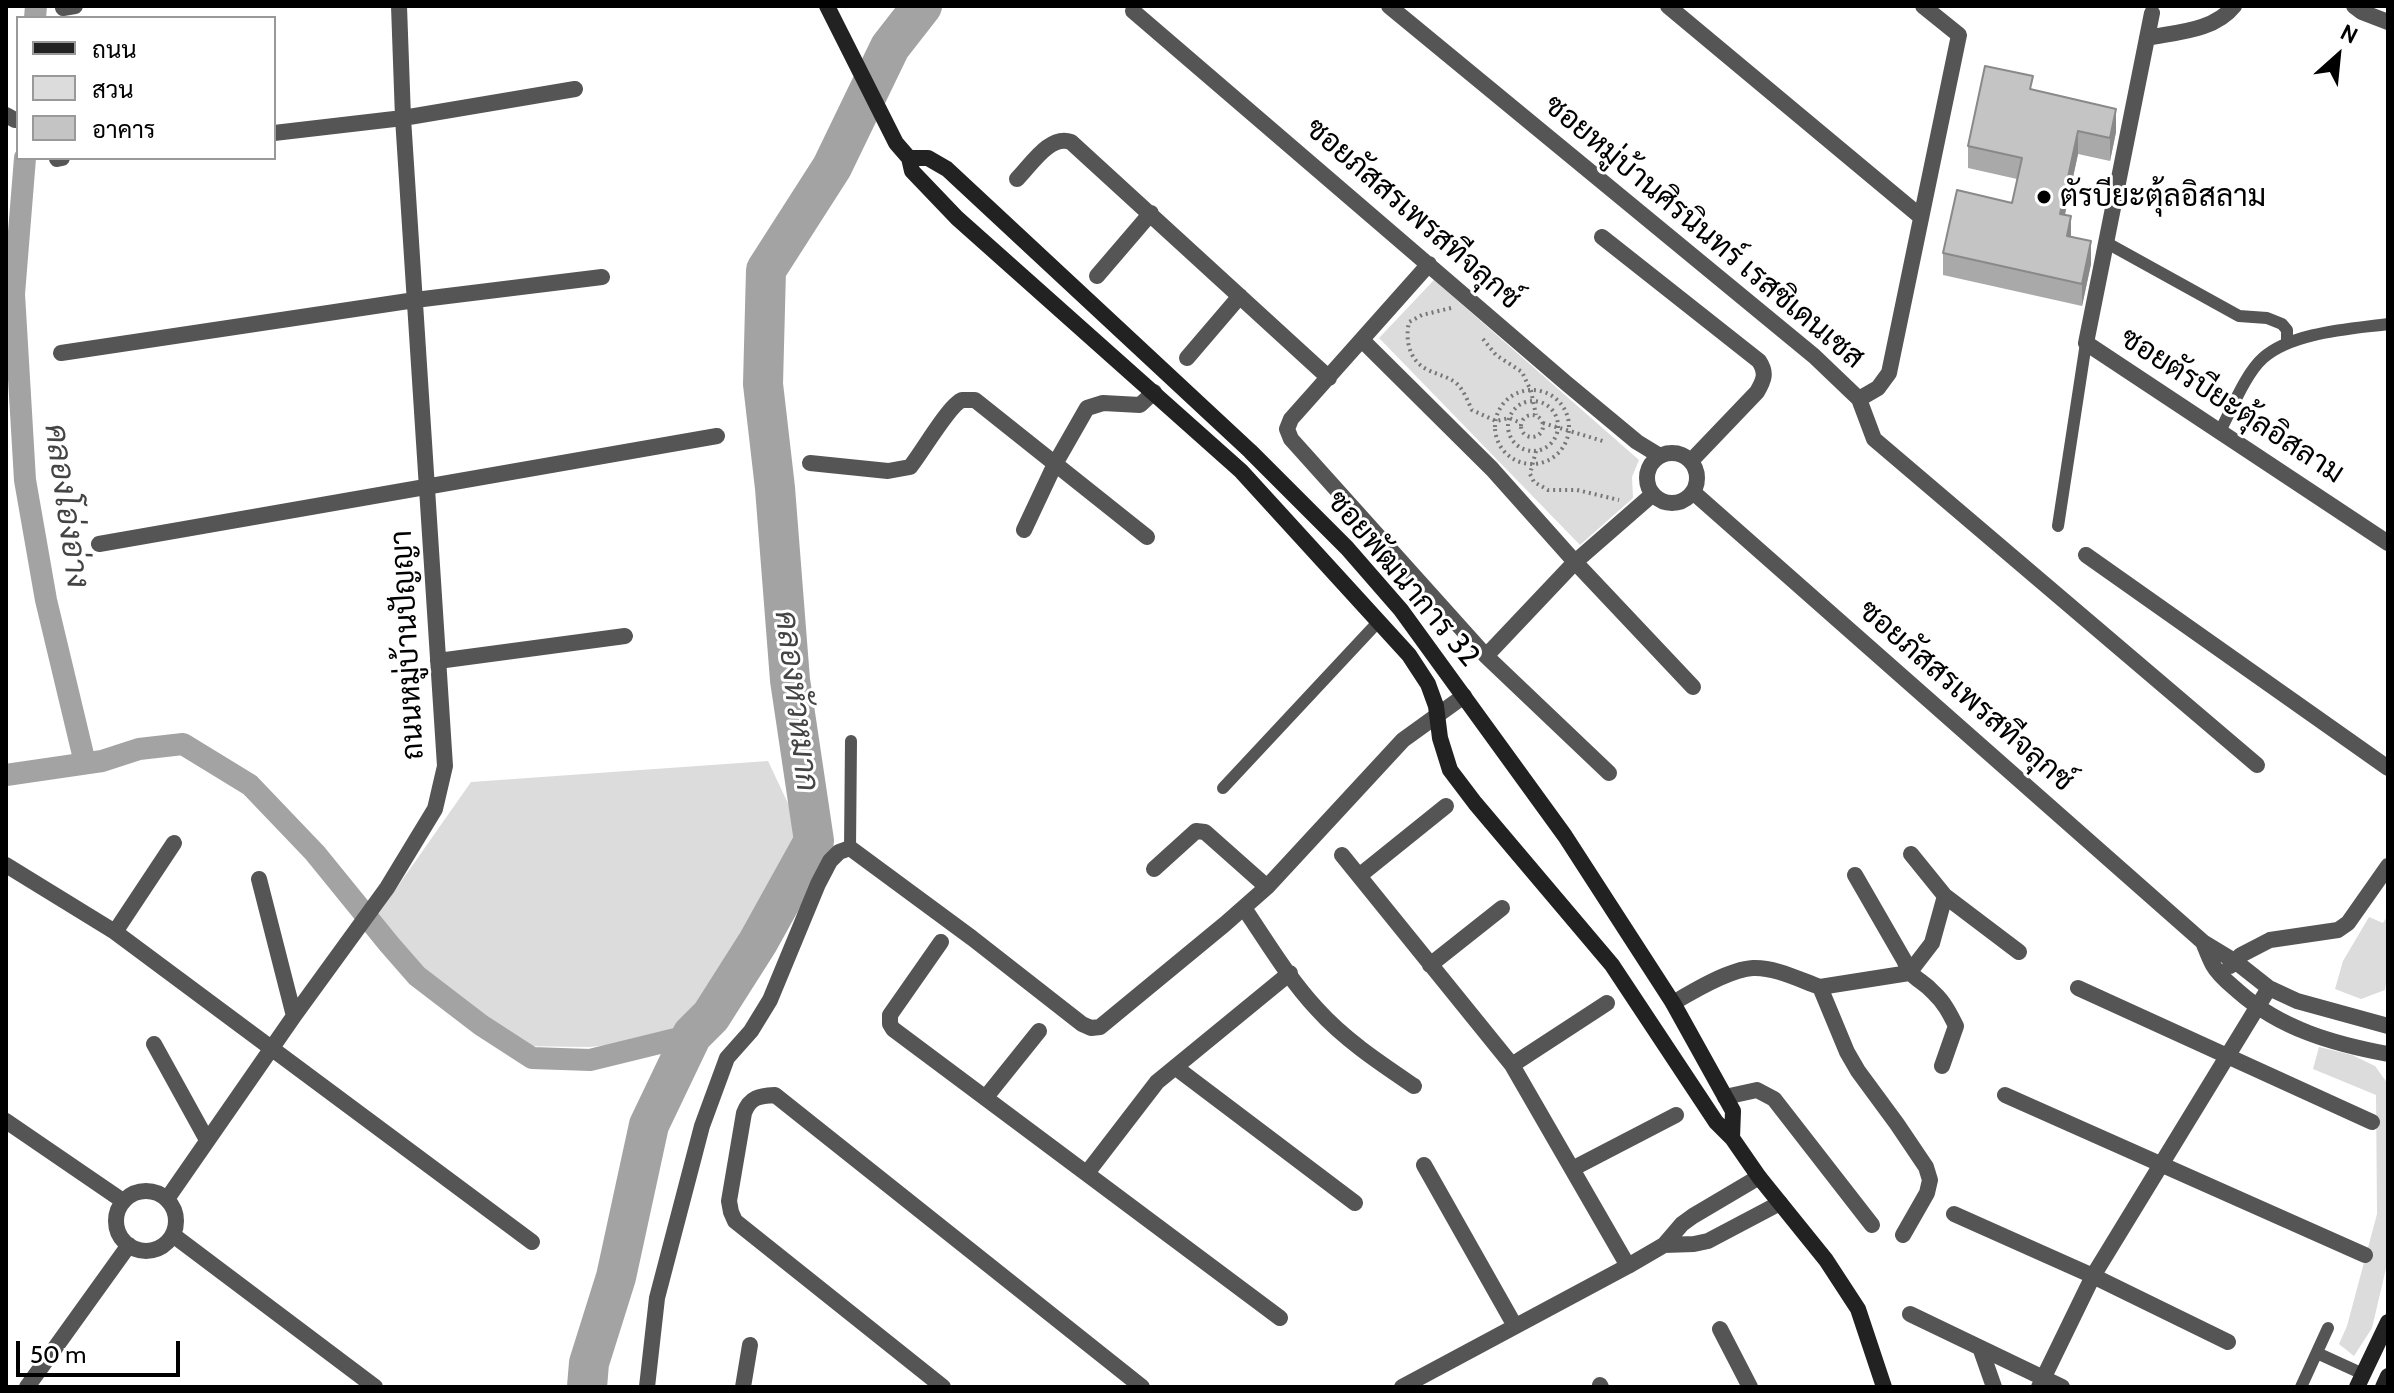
<!DOCTYPE html>
<meta charset="utf-8">
<style>
body{margin:0}
#map{position:relative;width:2394px;height:1393px;overflow:hidden;background:#fff;font-family:Cabin,Sarabun,sans-serif}
canvas{display:block}
.frame{position:absolute;inset:0;border:8px solid #000;pointer-events:none}
.legend{position:absolute;left:16px;top:16px;width:260px;height:144px;box-sizing:border-box;background:#fff;border:2px solid #999;margin:0;padding:10px 14px;list-style:none;font-size:24px;color:#000}
.legend li{display:flex;align-items:center;gap:16px;height:40px}
.legend b{width:40px;border:2px solid #999}
.north{position:absolute;left:2298px;top:16px;width:80px;height:80px;-webkit-text-stroke:6px #fff;paint-order:stroke;rotate:27deg;font-size:22px;font-weight:700;line-height:32px;text-align:center;color:#000}
.north::after{content:'';display:block;margin:auto;width:28px;height:36px;background:#000;clip-path:polygon(50% 0,100% 100%,50% 72%,0 100%)}
.scale{position:absolute;left:16px;top:1341px;width:164px;height:36px;box-sizing:border-box;border:4px solid #000;border-top:0;padding-left:10px;font-size:24px;line-height:28px;white-space:nowrap;color:#000;-webkit-text-stroke:6px #fff;paint-order:stroke}
</style>
<div id="map">
<canvas width="2394" height="1393"></canvas>
<div class="frame"></div>
<ul class="legend">
<li><b style="height:10px;background:#222"></b>ถนน</li>
<li><b style="height:22px;background:#dcdcdc"></b>สวน</li>
<li><b style="height:22px;background:#c4c4c4"></b>อาคาร</li>
</ul>
<div class="north">N</div>
<div class="scale">50 m</div>
</div>
<script>
const g = document.querySelector('canvas').getContext('2d');
g.lineJoin = 'round';
function fillPath(path, color) { g.fillStyle = color; g.fill(path, 'evenodd'); }
function stroke(path, color, width, dash) { g.strokeStyle = color; g.lineWidth = width; g.lineCap = dash ? 'butt' : 'round'; g.setLineDash(dash || []); g.stroke(path); }
function write(font, color, halo, rows, align = 'center') {
  g.font = font + ' Cabin,Sarabun,sans-serif'; g.lineWidth = 6; g.setLineDash([]); g.textBaseline = 'middle'; g.strokeStyle = halo; g.fillStyle = color; for (const [text, x, y, turn = 0] of rows) {
    g.save(); g.translate(x, y); g.rotate((+turn || 0) * Math.PI / 180); g.textAlign = isNaN(turn) ? turn : align; if (halo) g.strokeText(text, 0, 0); g.fillText(text, 0, 0); g.restore();
  }
}
const green = new Path2D(`
 M1434 280 1639 460 1632 477 1633 498 1580 545 1379 338Z
 M768 761 802 833 758 942 679 1038 589 1047 513 1046 372 923 471 782Z
 M2388 915V971L2385 990 2361 999 2335 989 2343 961 2369 917 2383 923Z
 M2319 1047 2352 1055 2375 1066 2388 1084V1260L2372 1328 2354 1356 2339 1344 2347 1326 2377 1214 2376 1095 2313 1069Z`);
const canal = new Path2D(`
 M35 18 36 6
 M25 158 14 294 25 480 46 600 85 763
 M6 775 102 761 139 749 183 744 250 785 315 853 389 944 417 976 481 1025 532 1058 590 1060 692 1035`);
const river = new Path2D(`
 M587 1387 589 1363 616 1277 649 1125 692 1035 711 1016 758 942 814 841 790 680 775 488 763 384 766 270 832 167 890 47 922 6`);
const path = new Path2D(`
 M1451 308 1422 315 1409 322C1405 340 1409 361 1428 370 1438 375 1447 376 1456 383 1464 390 1468 402 1472 410L1496 421 1509 418 1521 423
 M1483 339 1496 355 1522 372 1531 391 1536 415
 M1495 427a37 37 0 1 1 74 0a37 37 0 1 1-74 0Z
 M1508 426a25 25 0 1 1 50 0a25 25 0 1 1-50 0Z
 M1521 426a11 11 0 1 1 22 0a11 11 0 1 1-22 0Z
 M1543 423 1606 442
 M1536 451 1530 474 1534 482 1548 490H1577L1619 500`);
const lane = new Path2D(`
 M2107 243 2239 316 2267 318 2282 324 2287 330V343
 M2219 433C2231 411 2245 374 2263 358 2292 332 2351 329 2388 324
 M2058 526 2086 343
 M1223 788 1379 621
 M850 848 851 741
 M2317 1353 2363 1374
 M2301 1387 2328 1328`);
const street = new Path2D(`
 M1389 6 1814 356 1859 399 1874 439 2257 765
 M1668 6 1921 217
 M2354 6 2362 12 2388 22
 M63 8 75 6
 M1133 11 1566 383 1637 442 1660 456
 M2152 13 2086 343 2388 543
 M2147 38C2177 32 2214 31 2234 6
 M6 115 15 120
 M274 133 403 118 575 89
 M57 159 62 158
 M1017 179C1031 165 1050 134 1071 142L1329 378
 M1602 237 1759 361C1767 373 1764 380 1757 392L1691 461
 M1429 264 1291 419 1287 429 1291 439 1486 656 1609 773
 M1097 276 1151 213
 M1363 341 1492 469 1575 562 1693 687
 M61 353 415 300 602 277
 M1187 358 1240 296
 M1859 399 1878 388 1889 373 1959 35 1923 6
 M1647 478a25 25 0 1 1 50 0a25 25 0 1 1-50 0Z
 M810 463 888 471 910 467C921 454 949 405 962 400 963 400 974 400 975 400L1147 537
 M1693 492 2203 942 2236 962 2269 988 2297 1001 2388 1026
 M1024 530 1055 464 1087 408 1103 403 1140 405 1154 392
 M99 544 717 436
 M2086 555 2388 768
 M1486 656 1575 562 1653 494
 M438 661 625 636
 M1342 855 1512 1065 1628 1266
 M6 865 115 932 532 1242
 M1154 869 1196 831 1205 832 1267 887
 M1855 875 1904 960C1912 981 1921 978 1934 993 1944 1002 1950 1014 1956 1026L1942 1066
 M1359 876 1446 806
 M259 879 294 1016
 M1945 896 2019 952
 M1244 908C1267 942 1289 979 1317 1009 1345 1040 1380 1063 1414 1086
 M115 932 174 843
 M941 942 890 1015V1024L893 1029 1280 1318
 M2203 942C2206 949 2209 958 2213 965 2219 976 2230 984 2239 992 2281 1029 2334 1044 2388 1054
 M1430 965 1502 908
 M2230 966 2241 955 2270 940 2338 930 2348 923 2388 866
 M1820 987 1909 973 1932 943 1945 896 1911 854
 M2078 988 2372 1122
 M1673 1003C1693 991 1730 969 1753 968 1775 967 1800 980 1820 987L1847 1052 1858 1071 1897 1124 1926 1167 1930 1180 1927 1193 1903 1235
 M154 1044 207 1140
 M1512 1065 1607 1003
 M1175 1067 1355 1203
 M2005 1095 2365 1255
 M986 1097 1039 1031
 M1725 1097 1757 1090 1774 1099 1872 1225
 M6 1121 123 1201
 M1424 1165 1515 1326
 M1572 1169 1676 1115
 M1087 1173 1157 1082 1290 973
 M116 1221a30 30 0 1 1 60 0a30 30 0 1 1-60 0Z
 M167 1199 294 1016 387 888 435 809 445 766 403 118 399 6
 M1954 1214 2093 1276 2228 1342
 M173 1235 375 1387
 M1664 1245 1694 1244 1708 1241 1780 1203
 M1910 1314 2062 1387
 M1720 1329 1750 1387
 M1981 1350 1994 1387
 M1600 1385 1601 1387
 M27 1387 129 1245
 M647 1387 657 1298 702 1126 727 1058 751 1031 770 1000 818 884 830 861 839 852 850 848 972 938 1082 1024 1091 1028 1100 1027 1225 924 1267 887 1403 740 1464 696
 M743 1387 750 1345
 M943 1387 735 1221 731 1212 729 1201 744 1113C750 1097 759 1096 775 1095L1142 1387
 M1402 1387 1628 1266 1664 1245 1682 1224 1693 1216 1759 1177
 M2039 1387 2093 1276 2269 988`);
const secondary = new Path2D(`
 M827 6 896 143 909 158
 M1732 1138 1733 1111 1673 1003 1565 836 1401 610 1347 548 1250 451 947 169 928 158H909L912 171 957 218 1241 471 1409 655 1428 684 1436 706 1440 738 1450 770 1475 803 1612 965 1716 1122 1732 1138 1759 1177 1826 1260 1858 1309 1884 1387
 M2357 1387 2388 1322
 M2383 1387 2388 1376`);
const wall = new Path2D(`
 M2033 90 2116 132 2110 161 2078 154 2065 215 2071 237 2091 264 2082 306 1943 275V253L2012 203 2017 179 1968 168V146Z`);
const shadedWall = new Path2D(`
 M2116 109V132L2110 161V138Z
 M2078 131V154L2060 236V214Z
 M2071 216V239L2067 236Z
 M2091 241V264L2082 306V284Z`);
const building = new Path2D(`
 M1985 66 2033 76 2030 89 2116 109 2110 138 2078 131 2060 214 2071 216 2067 236 2091 241 2082 284 1943 253 1957 190 2012 203 2022 158 1968 146Z`);
const markers = [
 [2044,197,8,"#000"]
];
const poiNames = [
 ["ตัรบียะตุ้ลอิสลาม",2060,197]
];
const streetNames = [
 ["ซอยภัสสรเพรสทีจลุกซ์",1413,214,41],
 ["ซอยหมู่บ้านศิรนินทร์ เรสซิเดนเซส",1704,232,40],
 ["ซอยตัรบียะตุ้ลอิสลาม",2232,406,33],
 ["ซอยพัฒนาการ 32",1403,579,50],
 ["ถนนหมู่บ้านปัญญา",408,645,-93],
 ["ซอยภัสสรเพรสทีจลุกซ์",1966,696,41]
];
const waterNames = [
 ["คลองโอ่งอ่าง",66,506,82],
 ["คลองหัวหมาก",796,701,83]
];
fillPath(green, '#dcdcdc');
stroke(canal, '#a3a3a3', 22);
stroke(river, '#a3a3a3', 40);
stroke(path, '#777', 4, [2, 4]);
stroke(lane, '#555', 12);
stroke(street, '#555', 16);
stroke(secondary, '#222', 16);
fillPath(wall, '#a9a9a9');
fillPath(shadedWall, '#898989');
fillPath(building, '#c4c4c4');
stroke(building, '#898989', 2);
for (const [x, y, r, color] of markers) { const dot = new Path2D(); dot.arc(x, y, r, 0, 2 * Math.PI); g.fillStyle = color; g.fill(dot); stroke(dot, '#fff', 3); }
write('30px', '#000', '#fff', poiNames, 'left');
write('30px', '#000', '#fff', streetNames);
write('italic 32px', '#444', '#fff', waterNames);
</script>
